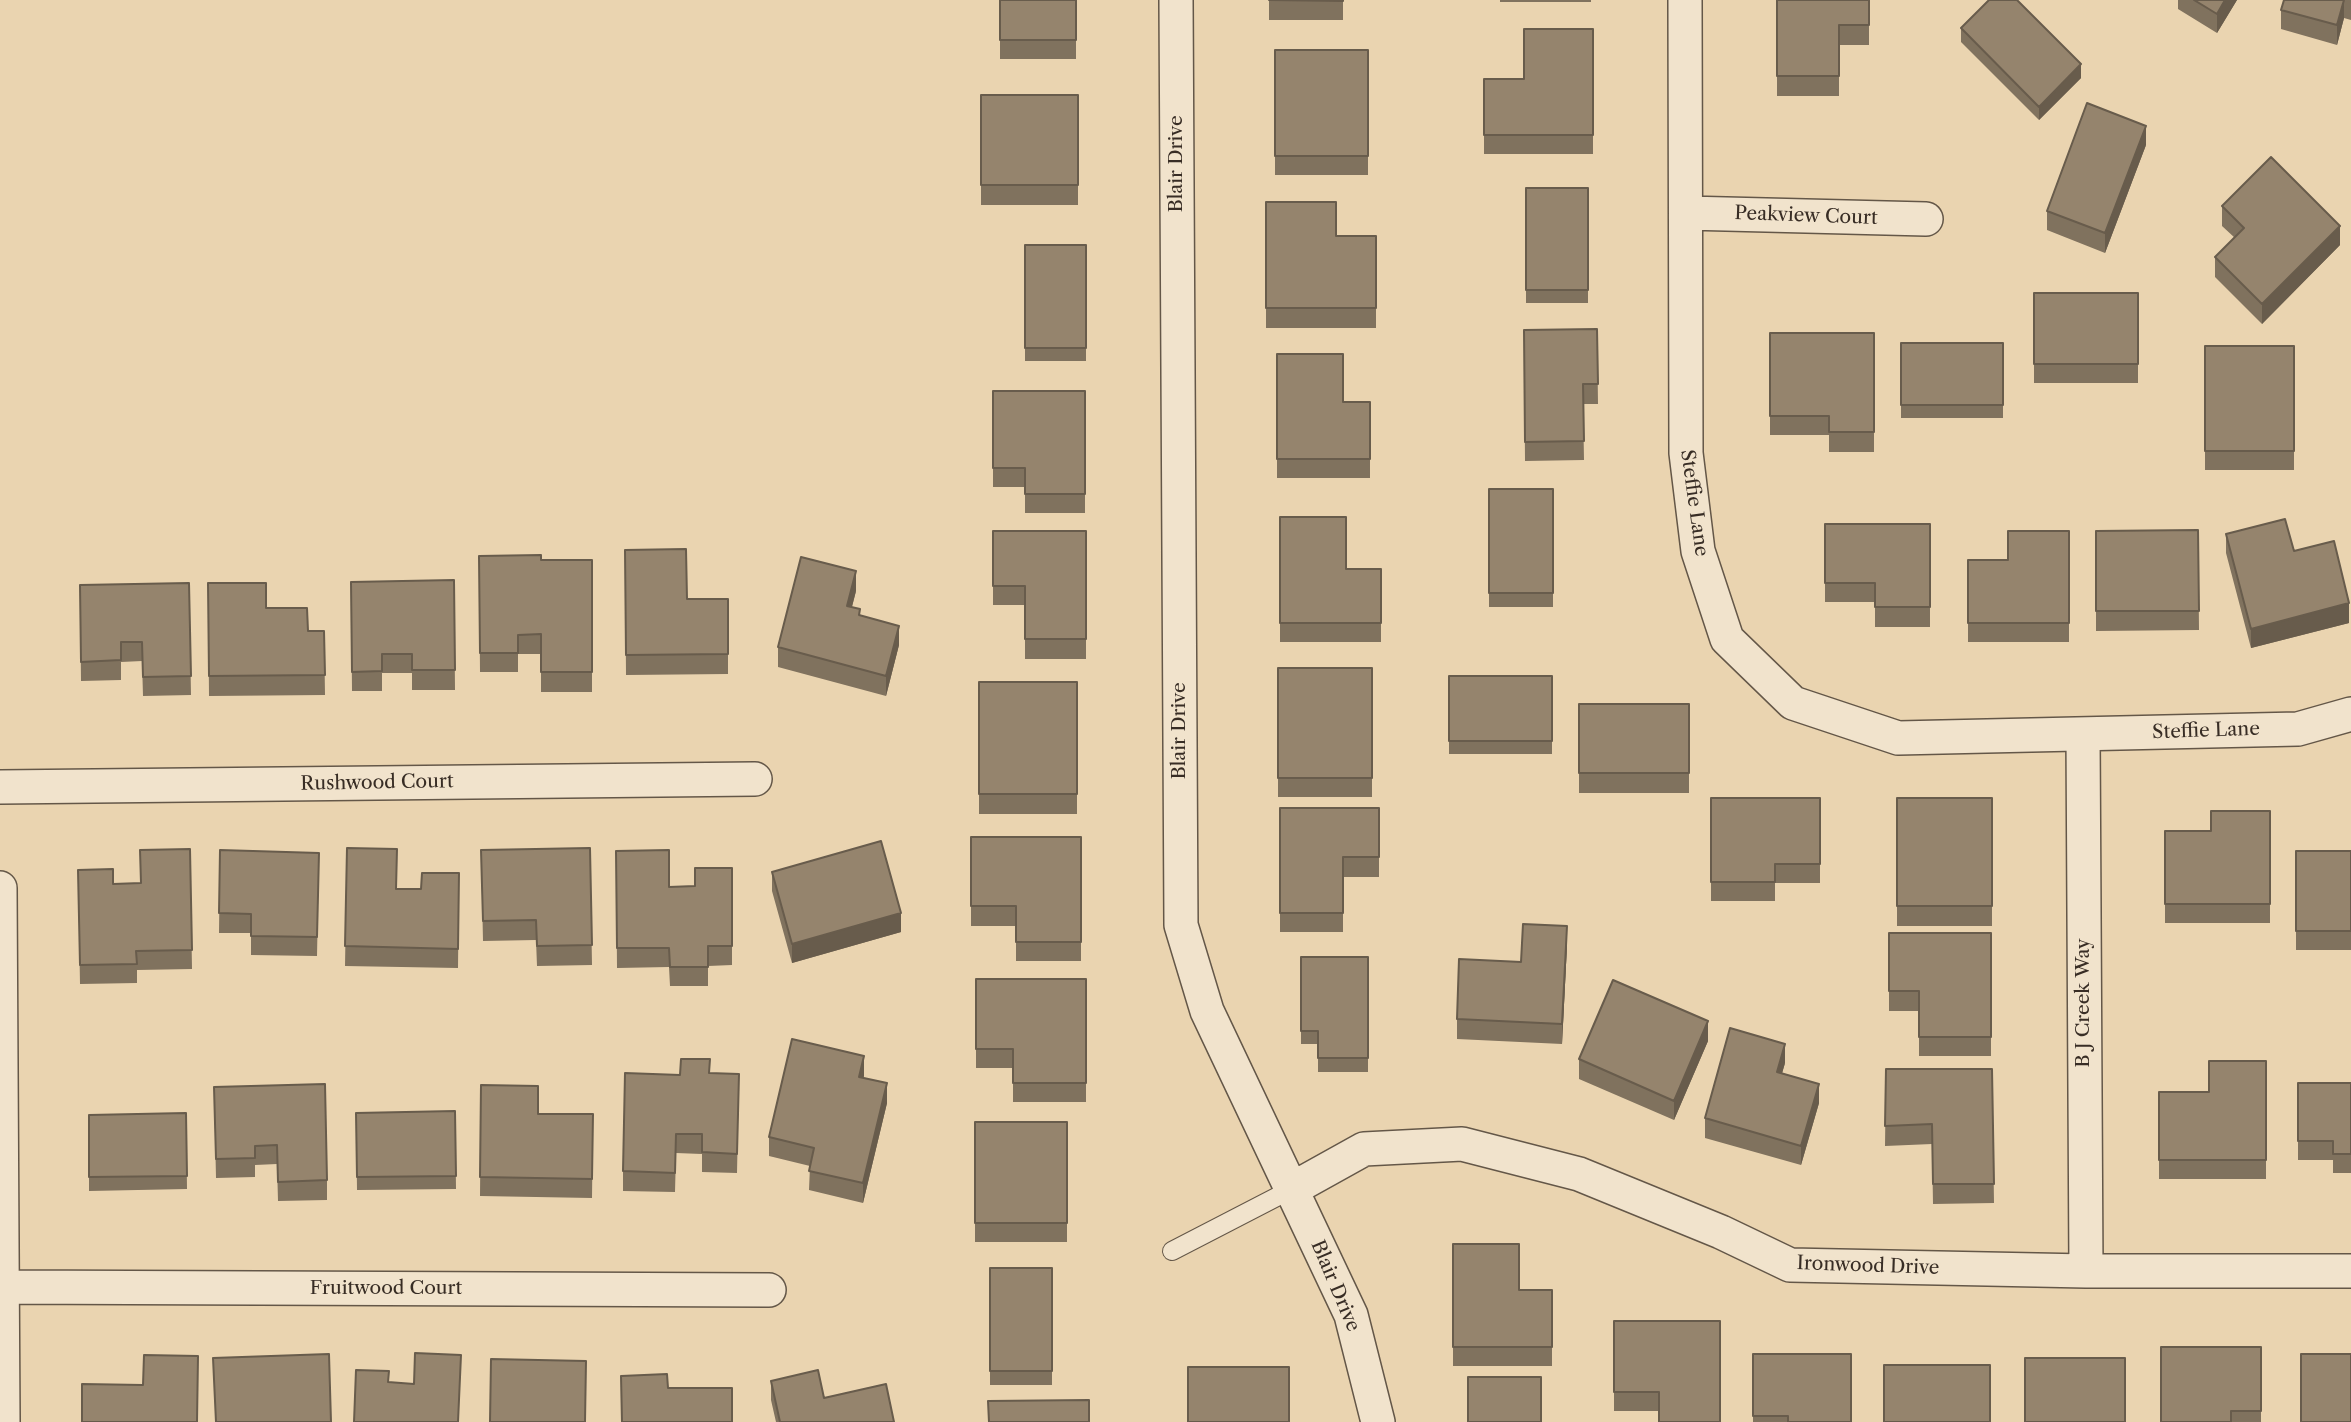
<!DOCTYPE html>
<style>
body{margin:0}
canvas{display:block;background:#ead4b0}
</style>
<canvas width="2351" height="1422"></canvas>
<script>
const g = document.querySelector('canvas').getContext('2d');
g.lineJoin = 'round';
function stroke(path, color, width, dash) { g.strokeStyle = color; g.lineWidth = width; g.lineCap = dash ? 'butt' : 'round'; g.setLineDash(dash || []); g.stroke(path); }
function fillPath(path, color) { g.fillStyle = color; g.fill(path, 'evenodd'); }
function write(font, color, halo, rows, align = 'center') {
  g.font = font + ' "Libre Caslon Text",serif'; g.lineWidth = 6; g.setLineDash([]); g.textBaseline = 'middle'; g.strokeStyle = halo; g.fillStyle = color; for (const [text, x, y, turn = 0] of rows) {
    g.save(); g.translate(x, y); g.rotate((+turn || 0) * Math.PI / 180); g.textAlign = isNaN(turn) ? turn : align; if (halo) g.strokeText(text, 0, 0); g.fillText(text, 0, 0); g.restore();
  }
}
const lane = new Path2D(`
 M1172 1251 1292 1189`);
const street = new Path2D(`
 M1176 0 1181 925 1207 1011 1351 1315 1378 1422
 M1685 0 1686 453 1698 551 1727 639 1793 703 1898 738 2298 729 2351 714
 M1686 213 1926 219
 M2083 734 2086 1271
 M0 787 755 779
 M0 888 3 1422
 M1292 1189 1364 1149 1462 1144 1579 1174 1721 1232 1790 1265 2086 1271H2351
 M3 1287 769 1290`);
const wall = new Path2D(`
 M1000 0H1076V59H1000Z
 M1269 0H1343V20H1269Z
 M1500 0H1591V2H1500Z
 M1777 0H1869V45H1839V96H1777Z
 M2178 0H2237L2217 33 2178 9Z
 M2284 0H2351V20L2344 18 2337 45 2281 29V10Z
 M1961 28 2081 78 2039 120 1961 42Z
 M1593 29V154H1484V79H1524Z
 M1275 50H1368V175H1275Z
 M981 95H1078V205H981Z
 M2146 145 2105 253 2047 230V211Z
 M1526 188H1588V303H1526Z
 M1266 202 1336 236H1376V328H1266Z
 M2222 206 2340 245 2262 324 2215 277V257L2235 238 2222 226Z
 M1025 245H1086V361H1025Z
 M2034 293H2138V383H2034Z
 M1597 329 1598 404H1583L1584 460 1525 461 1524 330Z
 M1770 333H1874V452H1829V435H1770Z
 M1901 343H2003V418H1901Z
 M2205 346H2294V470H2205Z
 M1277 354 1343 402H1370V478H1277Z
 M993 391H1085V513H1025V487H993Z
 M1489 489H1553V607H1489Z
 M1280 517 1346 569H1381V642H1280Z
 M1825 524H1930V627H1875V602H1825Z
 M2198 530 2199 630 2096 631V531Z
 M993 531H1086V659H1025V605H993Z
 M2069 531V642H1968V560H2008Z
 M2226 534 2294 551 2349 623 2251 648 2226 553Z
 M625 550 687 599H728V674L626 675Z
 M479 556 541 560H592V692H541V654H518V672H480Z
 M454 580 455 690H412V673H382V691H352L351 582Z
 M189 583 191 695 143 696 142 661 121 662V680L81 681 80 585Z
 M208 583 266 608 308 631H324L325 695 209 696Z
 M856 591 852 607 860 615 899 645 886 696 778 667V647Z
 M1278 668H1372V797H1278Z
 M1449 676H1552V754H1449Z
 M979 682H1077V814H979Z
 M1579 704H1689V793H1579Z
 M1711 798H1820V883H1775V901H1711Z
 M1897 798H1992V926H1897Z
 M1280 808H1379V877H1343V932H1280Z
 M2270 811V923H2165V831H2211Z
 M971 837H1081V961H1016V926H971Z
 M347 848 396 889H421L459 873 458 968 345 966Z
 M590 848 592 965 537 966 536 940 483 941 481 850Z
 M190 849 192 969 137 970V983L80 984 78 870 113 884 140 883Z
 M220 850 319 853 317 956 251 955V933H219Z
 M616 851 669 887 695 886 732 868V965L708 966V986H670L669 967 617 968Z
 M2296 851H2351V950H2296Z
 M772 872 901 932 792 963 772 891Z
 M1889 933H1991V1056H1919V1011H1889Z
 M1567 945 1562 1044 1457 1039V1019L1521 962Z
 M1301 957H1368V1072H1318V1044H1301Z
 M976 979H1086V1102H1013V1068H976Z
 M1708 1041 1674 1120 1579 1079V1059Z
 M2266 1061V1179H2159V1092H2209Z
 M1785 1063 1782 1073 1819 1103 1801 1165 1705 1138V1118Z
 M1886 1069H1992L1994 1203 1933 1204 1932 1144 1885 1146Z
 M710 1073 739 1074 737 1173 702 1172V1154L676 1153 675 1192 623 1191V1171L680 1075Z
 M864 1076 863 1078 887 1103 863 1203 809 1190 810 1166 769 1156V1137Z
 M2298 1083H2351V1173H2333V1160H2298Z
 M481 1085 538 1114H593L592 1198 480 1196Z
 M214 1087 327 1180V1200L278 1201 277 1164 255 1165V1177L216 1178Z
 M455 1111 456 1189 357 1190 356 1113Z
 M186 1113 187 1189 89 1191V1115Z
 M975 1122H1067V1242H975Z
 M1453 1244 1519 1290H1552V1366H1453Z
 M990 1268H1052V1385H990Z
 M1614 1321H1720L1659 1411H1614Z
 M2261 1347V1422H2161Z
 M1753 1354 1851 1422H1753Z
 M771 1381 824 1398 894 1422H776L771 1400Z`);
const shadedWall = new Path2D(`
 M2225 0H2237L2217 33V14Z
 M2344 0V18L2337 45V25Z
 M2081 64V78L2039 120V107Z
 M2146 126V145L2105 253V233Z
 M2340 226V245L2262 324V304Z
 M856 571V591L847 625V606Z
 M2349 603V623L2251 648V629Z
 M899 626V645L886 696V676Z
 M901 913V932L792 963V944Z
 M1567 926V945L1562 1044V1024Z
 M1708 1021V1041L1674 1120V1101Z
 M1785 1044V1063L1777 1091V1072Z
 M864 1056V1076L859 1096V1077Z
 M887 1083V1103L863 1203V1183Z
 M1819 1084V1103L1801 1165V1146Z`);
const building = new Path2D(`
 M1000 0H1076V40H1000Z
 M1269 0H1343V1Z
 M1777 0H1869V25H1839V76H1777Z
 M1989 0H2017L2081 64 2039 107 1961 28Z
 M2194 0H2225L2217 14Z
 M2284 0H2344L2337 25 2281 10Z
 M1524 29H1593V135H1484V79H1524Z
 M1275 50H1368V156H1275Z
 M981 95H1078V185H981Z
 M2087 103 2146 126 2105 233 2047 211Z
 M2271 157 2340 226 2262 304 2215 257 2244 228 2222 206Z
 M1526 188H1588V290H1526Z
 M1266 202H1336V236H1376V308H1266Z
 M1025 245H1086V348H1025Z
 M2034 293H2138V364H2034Z
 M1597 329 1598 384H1583L1584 441 1525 442 1524 330Z
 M1770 333H1874V432H1829V416H1770Z
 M1901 343H2003V405H1901Z
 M2205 346H2294V451H2205Z
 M1277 354H1343V402H1370V459H1277Z
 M993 391H1085V494H1025V468H993Z
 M1489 489H1553V593H1489Z
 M1280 517H1346V569H1381V623H1280Z
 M2285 519 2294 551 2334 541 2349 603 2251 629 2226 534Z
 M1825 524H1930V607H1875V583H1825Z
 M2198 530 2199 611H2096V531Z
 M993 531H1086V639H1025V586H993Z
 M2008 531H2069V623H1968V560H2008Z
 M686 549 687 599H728V654L626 655 625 550Z
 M541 555V560H592V672H541V634L518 635V653H480L479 556Z
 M801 557 856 571 847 606 860 609 859 615 899 626 886 676 778 647Z
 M454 580 455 670H412V654H382V671L352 672 351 582Z
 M189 583 191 676 143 677 142 642H121V660L81 662 80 585Z
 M208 583H266V608H307L308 631H324L325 675 209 676Z
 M1278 668H1372V778H1278Z
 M1449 676H1552V741H1449Z
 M979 682H1077V794H979Z
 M1579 704H1689V773H1579Z
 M1711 798H1820V864H1775V882H1711Z
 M1897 798H1992V906H1897Z
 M1280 808H1379V857H1343V913H1280Z
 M2211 811H2270V904H2165V831H2211Z
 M971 837H1081V942H1016V906H971Z
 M881 841 901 913 792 944 772 872Z
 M347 848 397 849 396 889H421L422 873H459L458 949 345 946Z
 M590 848 592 945 537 946 536 920 483 921 481 850Z
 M190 849 192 950 136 951 137 964 80 965 78 870 113 869V884L141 883 140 850Z
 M220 850 319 853 317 937 251 936V914L219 913Z
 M669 850V887L695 886V868H732V946H708V967H670L669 948H617L616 851Z
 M2296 851H2351V931H2296Z
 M1523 924 1567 926 1562 1024 1457 1019 1459 959 1521 962Z
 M1889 933H1991V1037H1919V991H1889Z
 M1301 957H1368V1058H1318V1031H1301Z
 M976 979H1086V1083H1013V1049H976Z
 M1613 980 1708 1021 1674 1101 1579 1059Z
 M1730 1028 1785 1044 1777 1072 1819 1084 1801 1146 1705 1118Z
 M792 1039 864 1056 859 1077 887 1083 863 1183 809 1171 814 1148 769 1137Z
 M681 1059H710L709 1073 739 1074 737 1154 702 1152V1134H676L675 1173 623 1171 625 1073 680 1075Z
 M2209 1061H2266V1160H2159V1092H2209Z
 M1886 1069H1992L1994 1184H1933L1932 1124 1885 1126Z
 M2298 1083H2351V1154H2333V1141H2298Z
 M325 1084 327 1180 278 1182 277 1145 255 1146V1158L216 1159 214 1087Z
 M481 1085 538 1086V1114H593L592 1179 480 1177Z
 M455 1111 456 1176 357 1177 356 1113Z
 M186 1113 187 1176 89 1177V1115Z
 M975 1122H1067V1223H975Z
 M1453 1244H1519V1290H1552V1347H1453Z
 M990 1268H1052V1371H990Z
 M1614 1321H1720V1422H1659V1392H1614Z
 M2161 1347H2261V1411H2231V1422H2161Z
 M415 1353 461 1355 458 1422H354L356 1370 389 1371 388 1382 414 1384Z
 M329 1354 331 1422H216L213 1358Z
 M1753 1354H1851V1422H1788V1416H1753Z
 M2301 1354H2351V1422H2301Z
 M144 1355 198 1356 197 1422H82V1384L143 1385Z
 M2025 1358H2125V1422H2025Z
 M491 1359 586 1361 585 1422H490Z
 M1884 1365H1990V1422H1884Z
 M1188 1367H1289V1422H1188Z
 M818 1370 824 1398 886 1384 894 1422H780L771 1381Z
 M667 1374 668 1388H732V1422H622L621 1376Z
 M1468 1377H1541V1422H1468Z
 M1089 1400V1422H989L988 1401Z`);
const streetNames = [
 ["Blair Drive",1177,164,-90],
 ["Peakview Court",1806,216,2],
 ["Steffie Lane",1694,503,82],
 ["Blair Drive",1180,731,-90],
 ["Steffie Lane",2206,731,-2],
 ["Rushwood Court",377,783,-1],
 ["B J Creek Way",2084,1003,-90],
 ["Ironwood Drive",1868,1266,2],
 ["Blair Drive",1335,1286,67],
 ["Fruitwood Court",386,1289]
];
stroke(lane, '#645748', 20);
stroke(street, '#645748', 36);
stroke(lane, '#f1e3cc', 18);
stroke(street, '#f1e3cc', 33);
fillPath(wall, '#80725e');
fillPath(shadedWall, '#685c4c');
fillPath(building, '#95846d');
stroke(building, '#685c4c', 2);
write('19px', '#382d25', '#f1e3cc', streetNames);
</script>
